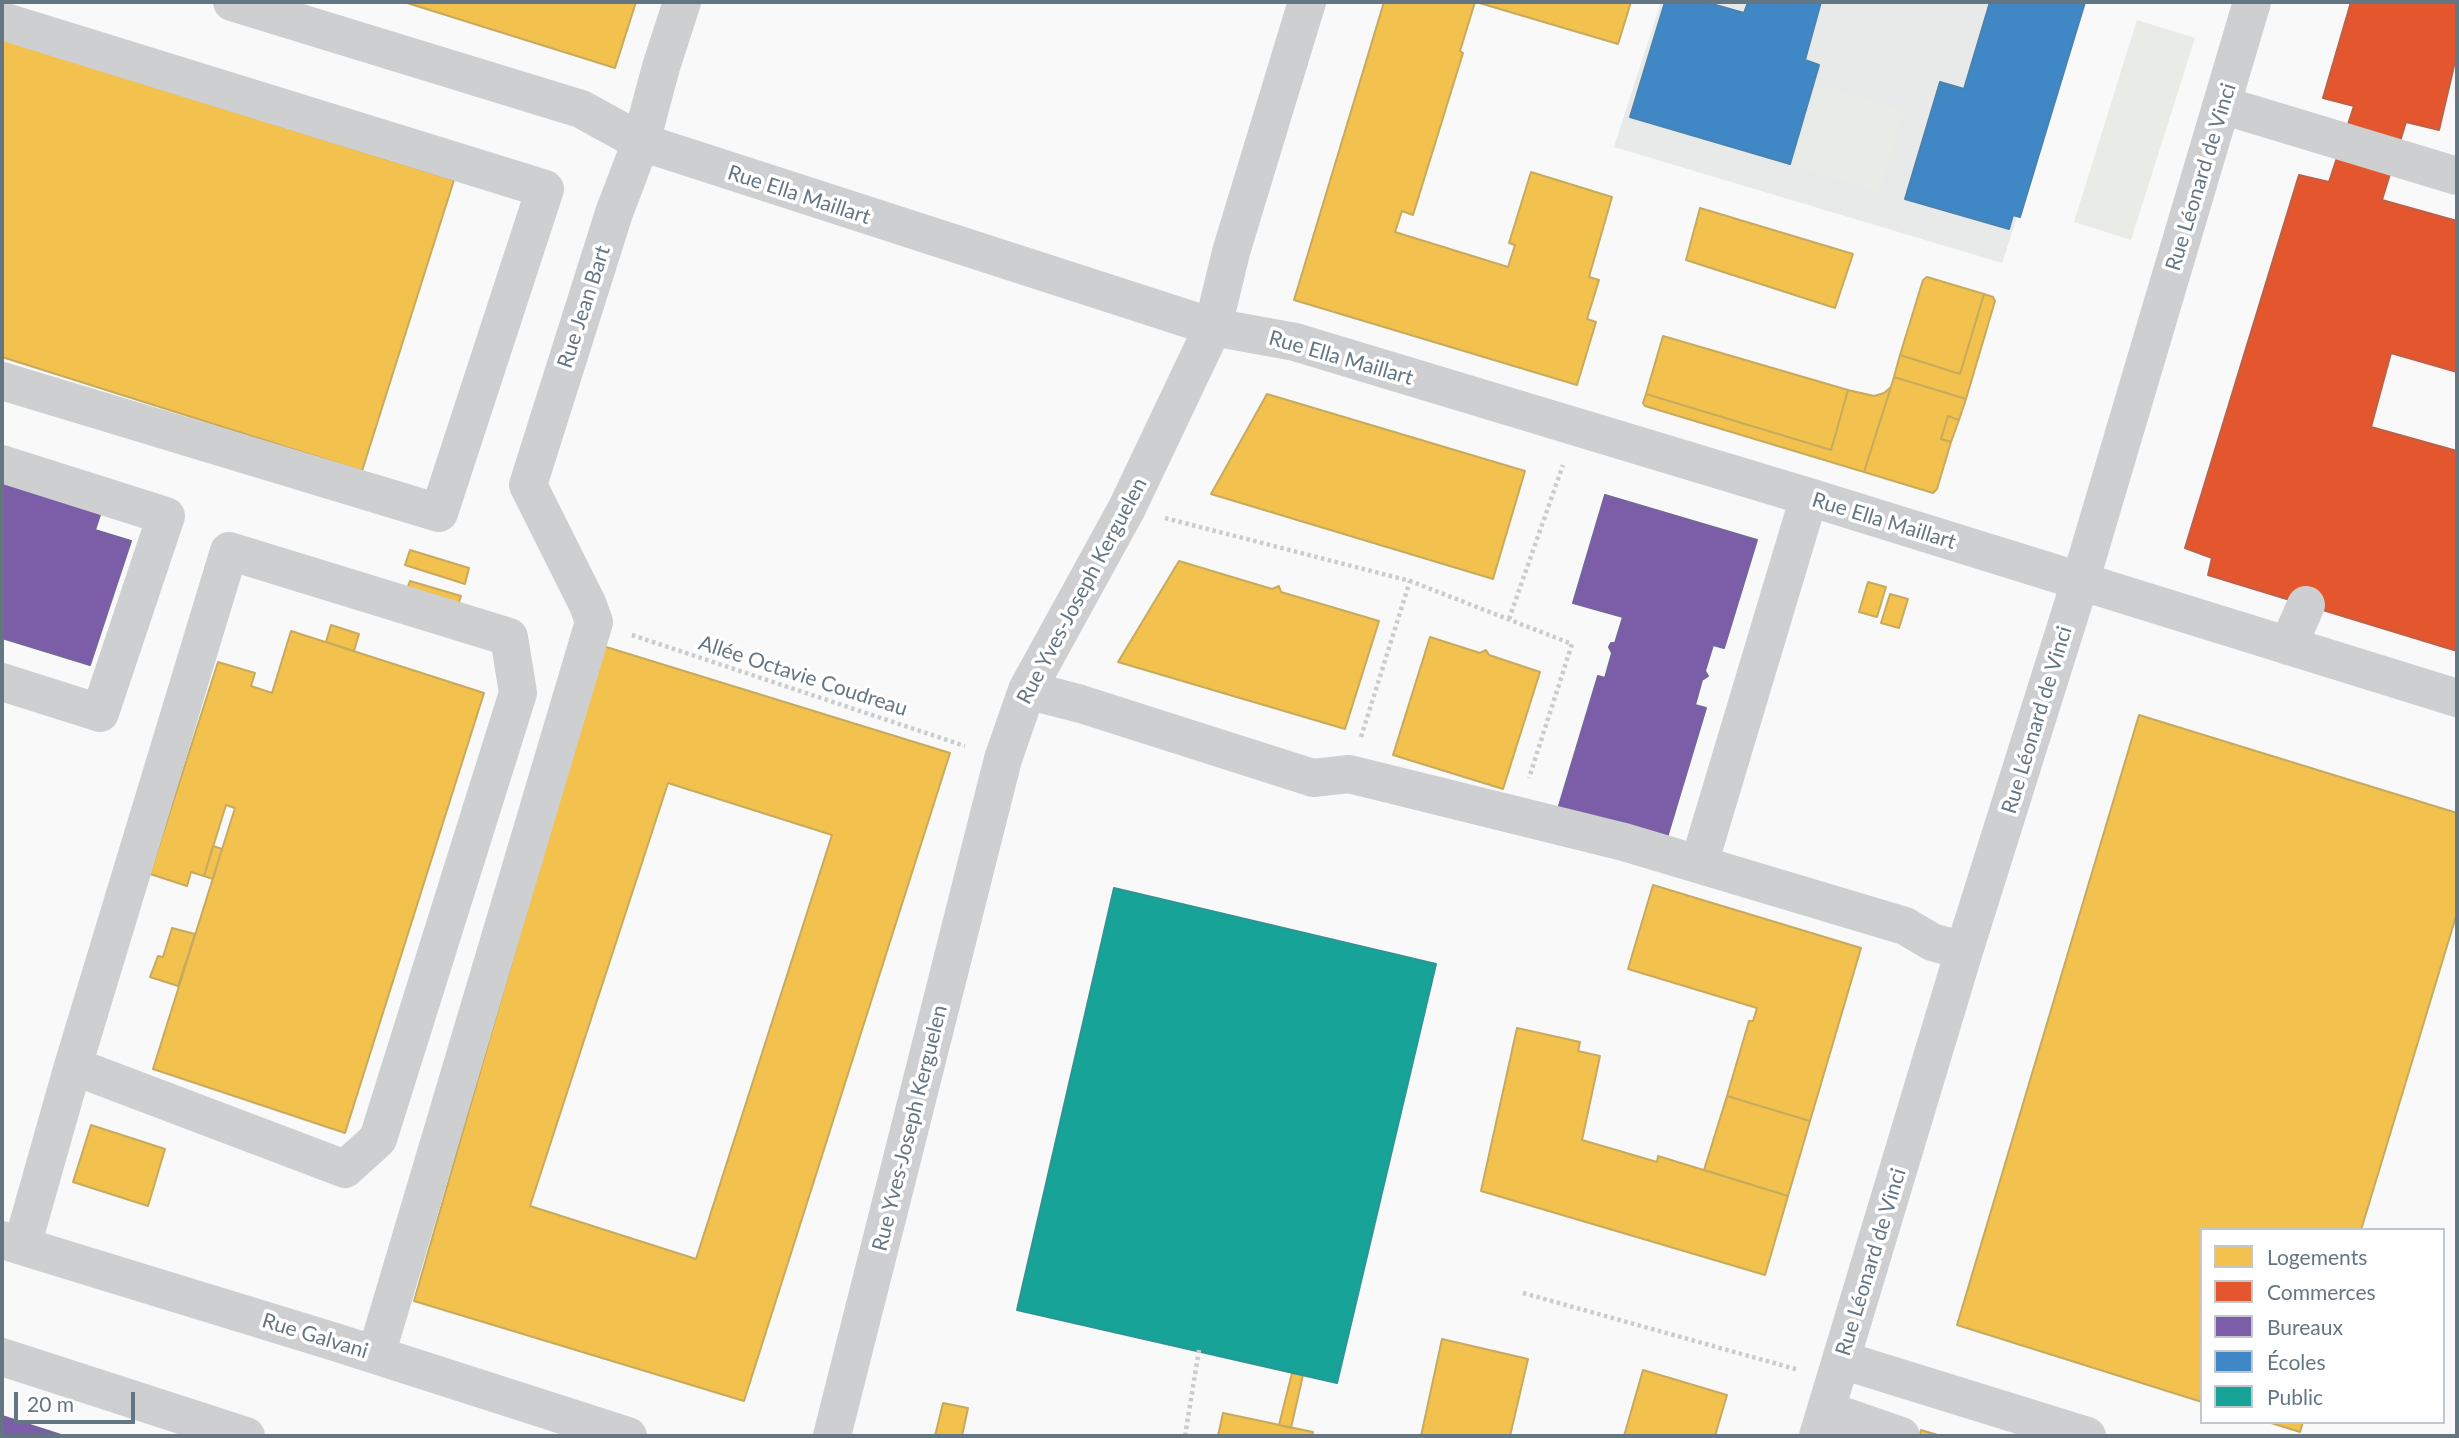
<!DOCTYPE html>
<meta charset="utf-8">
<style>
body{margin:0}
#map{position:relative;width:2459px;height:1438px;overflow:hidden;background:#f9f9f9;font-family:Lato,sans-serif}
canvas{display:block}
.frame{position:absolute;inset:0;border:4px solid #657683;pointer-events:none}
.legend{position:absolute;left:2200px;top:1228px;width:245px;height:196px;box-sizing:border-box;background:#fff;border:2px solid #c1c8cd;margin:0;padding:9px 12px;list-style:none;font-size:21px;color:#657683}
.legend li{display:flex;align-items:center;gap:14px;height:35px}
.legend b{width:35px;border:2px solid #c1c8cd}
.scale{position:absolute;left:14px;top:1392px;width:121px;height:32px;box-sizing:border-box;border:4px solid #657683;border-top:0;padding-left:9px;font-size:21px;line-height:24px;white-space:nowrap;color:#657683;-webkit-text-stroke:5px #fff;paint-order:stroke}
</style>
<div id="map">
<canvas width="2459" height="1438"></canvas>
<div class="frame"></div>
<ul class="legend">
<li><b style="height:19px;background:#f2c14e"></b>Logements</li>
<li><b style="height:19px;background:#e4572e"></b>Commerces</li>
<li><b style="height:19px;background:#7b5ea7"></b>Bureaux</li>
<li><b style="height:19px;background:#3f88c5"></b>Écoles</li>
<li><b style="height:19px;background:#17a398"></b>Public</li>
</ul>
<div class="scale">20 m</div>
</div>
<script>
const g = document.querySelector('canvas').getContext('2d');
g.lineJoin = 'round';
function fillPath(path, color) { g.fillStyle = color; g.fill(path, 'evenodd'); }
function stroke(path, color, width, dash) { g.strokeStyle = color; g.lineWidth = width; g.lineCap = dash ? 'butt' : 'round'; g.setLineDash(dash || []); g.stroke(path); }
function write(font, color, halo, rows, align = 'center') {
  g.font = font + ' Lato,sans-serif'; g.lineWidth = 7; g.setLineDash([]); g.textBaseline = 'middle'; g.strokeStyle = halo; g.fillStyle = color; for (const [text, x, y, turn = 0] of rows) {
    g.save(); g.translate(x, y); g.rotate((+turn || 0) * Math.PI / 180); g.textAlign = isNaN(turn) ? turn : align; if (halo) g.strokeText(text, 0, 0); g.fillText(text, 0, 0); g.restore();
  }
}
const built = new Path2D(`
 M1661 2H2087L2002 263 1614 147Z`);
const green = new Path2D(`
 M2137 20 2195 38 2131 240 2074 222Z
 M1818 84 1904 111 1879 192 1793 166Z`);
const homes = new Path2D(`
 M404 2H636L615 68Z
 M1384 2H1475L1460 51 1463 53 1413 215 1402 211 1395 232 1508 267 1515 245 1509 243 1531 172 1612 197 1589 277 1599 280 1587 319 1596 322 1577 385 1294 300Z
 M1476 2H1631L1618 44Z
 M2 39 454 180 362 471 2 357Z
 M1700 208 1853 254 1835 308 1686 260Z
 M1927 277 1984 294 1960 374 1900 355 1923 280Z
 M1984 294 1993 297 1995 301 1966 399 1894 377 1900 355 1960 374Z
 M1663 336 1848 390 1831 450 1646 394Z
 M1894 377 1966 399 1959 420 1948 416 1941 439 1951 442 1937 489 1933 493 1864 472Z
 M1891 387 1864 472 1645 406 1643 403 1646 394 1831 450 1848 390 1874 396 1884 393Z
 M1267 394 1525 471 1493 579 1211 494Z
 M1948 416 1959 420 1951 442 1941 439Z
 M410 550 469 568 465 584 405 565Z
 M1179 561 1272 589 1279 586 1281 592 1379 621 1345 729 1118 662Z
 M410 581 461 596 458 605 407 589Z
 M1868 582 1886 587 1877 617 1859 612Z
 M1890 594 1908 599 1899 628 1881 623Z
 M331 625 359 634 354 651 326 642Z
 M291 631 484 693 345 1133 153 1069 235 808 226 805 204 876 191 872 187 886 150 874 218 662 255 673 251 686 272 693Z
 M1430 637 1480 653 1486 650 1489 655 1540 672 1503 789 1393 755Z
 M603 646 950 753 744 1401 414 1301ZM668 783 832 835 696 1259 530 1206Z
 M2139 715 2457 813V913L2361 1230H2202V1402L1957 1325Z
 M213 846 222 849 213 879 204 876Z
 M1653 885 1861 948 1810 1121 1727 1096 1749 1021H1753L1757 1008 1628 969Z
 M172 928 195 934 178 986 150 977 158 956 163 957Z
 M1517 1028 1580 1042 1578 1051 1600 1056 1582 1140 1657 1162 1658 1156 1788 1196 1765 1275 1481 1191Z
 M1727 1096 1810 1121 1788 1196 1704 1170Z
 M91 1125 165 1149 148 1206 73 1182Z
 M1442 1339 1528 1359 1510 1436H1421Z
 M1643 1370 1727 1395 1715 1436H1624Z
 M1292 1373 1303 1375 1291 1428 1279 1425Z
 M943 1403 968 1408 962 1436H935Z
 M1223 1413 1313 1432 1312 1436H1218Z
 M2268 1422H2303L2300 1432Z
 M1921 1430 1941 1436H1919Z`);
const shops = new Path2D(`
 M2351 2H2457V53L2439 130 2406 122 2382 200 2457 221V372L2391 353 2371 427 2457 451V651L2208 575 2212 558 2185 548 2299 175 2329 182 2354 106 2323 98Z`);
const offices = new Path2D(`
 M2 480 101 512 95 530 131 541 90 665 2 638Z
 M1605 495 1757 540 1724 648 1713 645 1705 671 1708 676 1702 680 1695 705 1706 708 1666 841 1558 809 1598 676 1605 678 1612 653 1609 647 1611 643H1615L1623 617 1573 603Z
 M2 1416 64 1436H2Z`);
const schools = new Path2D(`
 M1665 2H1705L1744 13 1748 2H1821L1805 60 1819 65 1790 164 1630 117Z
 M1990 2H2085L2020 217 2013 215 2009 229 1905 199 1940 82 1964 89Z`);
const public = new Path2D(`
 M1114 888 1436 964 1337 1383 1017 1310Z`);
const path = new Path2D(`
 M1165 518 1410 581 1572 644 1529 778
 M1509 619 1563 465
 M632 635 965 746
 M1361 737 1410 581
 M1523 1293 1799 1370
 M1185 1436 1199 1350`);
const minor = new Path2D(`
 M232 2 581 109 641 142 1213 327 1295 342 1809 497 2457 698
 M2 21 545 189 439 513 2 381
 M2222 105 2457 176
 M2 464 166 516 100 713 2 682
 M2288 646 2306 605
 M1027 690 1081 704 1313 778 1349 774 1624 842 1905 926 1932 942 1964 951
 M1699 864 1809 497
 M2 1240 335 1342 628 1436
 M22 1246 73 1066 229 551 509 637 518 693 378 1139 345 1169 73 1066
 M376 1355 594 622 588 605 528 485 614 213 641 142 661 67 682 2
 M2 1357 246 1436
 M1842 1360 2087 1436
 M1826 1410 1901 1436
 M832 1436 1003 759 1027 690 1127 508 1213 327 1231 252 1307 2
 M1818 1436 1964 951 2080 582 2252 2`);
const streetNames = [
 ["Rue Léonard de Vinci",2201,177,-73],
 ["Rue Ella Maillart",799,195,18],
 ["Rue Jean Bart",584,307,-72],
 ["Rue Ella Maillart",1341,358,16],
 ["Rue Ella Maillart",1884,521,17],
 ["Rue Yves-Joseph Kerguelen",1082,591,-62],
 ["Allée Octavie Coudreau",803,676,18],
 ["Rue Léonard de Vinci",2037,720,-73],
 ["Rue Yves-Joseph Kerguelen",910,1128,-76],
 ["Rue Léonard de Vinci",1871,1262,-73],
 ["Rue Galvani",315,1336,17]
];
fillPath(built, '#e8e9e9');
fillPath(green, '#e8ebe6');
fillPath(homes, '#f2c14e');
stroke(homes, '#c8aa5e', 2);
fillPath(shops, '#e4572e');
stroke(shops, '#be6048', 2);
fillPath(offices, '#7b5ea7');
stroke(offices, '#74659c', 2);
fillPath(schools, '#3f88c5');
stroke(schools, '#4a83b1', 2);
fillPath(public, '#17a398');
stroke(public, '#2e9692', 2);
stroke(path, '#cbcccd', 4.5, [3.5, 3.5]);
stroke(minor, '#cecfd0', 38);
write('21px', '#657683', '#fff', streetNames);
</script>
